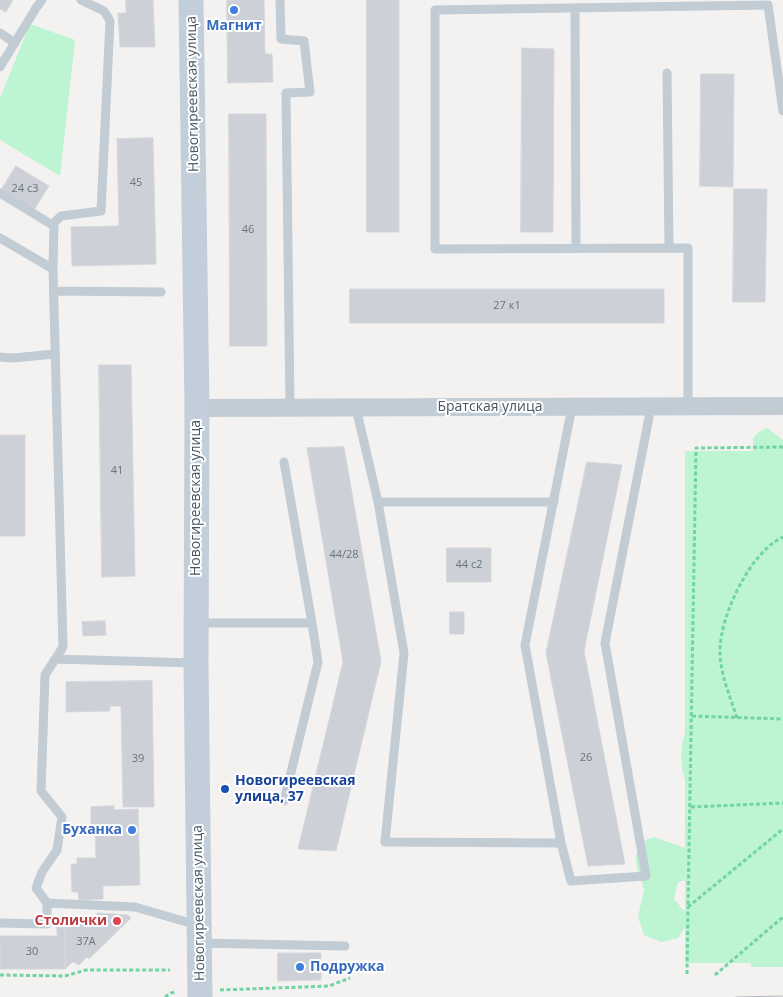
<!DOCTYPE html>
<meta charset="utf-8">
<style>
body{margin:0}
canvas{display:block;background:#f4f1f1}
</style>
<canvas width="783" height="997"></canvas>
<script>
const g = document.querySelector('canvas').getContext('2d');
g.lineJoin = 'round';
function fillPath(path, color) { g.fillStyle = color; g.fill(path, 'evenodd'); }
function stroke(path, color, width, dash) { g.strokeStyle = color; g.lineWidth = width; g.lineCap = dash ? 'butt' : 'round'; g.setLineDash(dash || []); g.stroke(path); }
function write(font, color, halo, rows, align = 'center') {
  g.font = font + ' "Open Sans",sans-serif'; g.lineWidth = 4; g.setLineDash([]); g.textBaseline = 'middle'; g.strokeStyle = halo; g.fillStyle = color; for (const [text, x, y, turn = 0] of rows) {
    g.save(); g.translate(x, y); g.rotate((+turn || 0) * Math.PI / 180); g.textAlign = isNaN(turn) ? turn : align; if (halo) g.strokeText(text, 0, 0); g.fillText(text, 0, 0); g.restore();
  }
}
const green = new Path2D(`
 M30 24 75 40 60 176 0 140V98Z
 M767 428 783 440V967H751V963H685V927L678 938 661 942 644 935 638 917 644 890 636 864V855L646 840 654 837 685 848V780C680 766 680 747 685 733V451H753V438L759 432ZM685 880V911H684L674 899 678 882Z`);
const building = new Path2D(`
 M0 0H13L6 12 0 9Z
 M126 0H153L155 47H120L118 13H126Z
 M227 0H264L265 54H272L273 82 228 83Z
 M367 0H399V232H367Z
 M522 48 554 49 553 232H521Z
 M701 74H734L733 187 700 186Z
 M229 114H266L267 346H230Z
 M153 138 156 264 72 266 71 227 119 226 117 139Z
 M16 166 49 186 32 213 0 192Z
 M734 189H767L765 302H733Z
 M350 289H664V323H350Z
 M99 365H131L135 576 102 577Z
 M0 435H25V536H0Z
 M344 447 381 661 336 851 298 849 343 662 307 448Z
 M587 462 622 465 584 651 625 864 588 866 546 653Z
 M447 548H491V582H447Z
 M450 612H464V634H450Z
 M105 621 106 635 83 636 82 622Z
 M152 681 154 807H123L121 706H110V711L66 712V682Z
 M114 806V810L138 809 140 885 103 886V899L79 900 78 892H72L71 864H77V858H96L95 829H91V807Z
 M98 913 128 915 131 918 89 959 87 957 79 965 74 962 71 963 65 969V923L66 919 72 916H78L87 923Z
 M57 927H65V969H0V936H57Z
 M278 953H321V980L278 981Z`);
const path = new Path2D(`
 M783 447 696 448 688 907 783 829
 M692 716 783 719
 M737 718C730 696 720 674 720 651 720 616 750 552 783 537
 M691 807 783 803
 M687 974 688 907
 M0 975 65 976 86 970H170
 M715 975 783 917
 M220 990 329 986 350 978
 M165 997 171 993 175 992`);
const lane = new Path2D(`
 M280 0 281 39 304 41 310 92 286 93 290 408
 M575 8 576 248
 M0 33 15 43
 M0 67 36 8 42 0
 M667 73 669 248
 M0 193 54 226
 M0 238 53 269 63 647 45 675 41 791 62 817 57 850 42 872 36 888 47 903V924L0 923
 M53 269 54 223 61 216 101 211 110 21 104 11 81 0
 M54 291 161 292
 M0 357 13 358 55 354
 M688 406V248L435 249V10L768 5 783 111
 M572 407 525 645 561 843 571 881 646 876 605 643 651 407
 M356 408 378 502 404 653 385 842 561 843
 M284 462 312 623
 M378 502H554
 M198 623H312L318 662 284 801
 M55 659 195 663
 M47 903 135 907 197 925
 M200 943 345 946`);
const street = new Path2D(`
 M197 408 783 406`);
const secondary = new Path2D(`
 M191 0 197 408 196 663 200 997`);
const tram = new Path2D(`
 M736 997 783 996`);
const markers = [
 [234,10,5,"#3f7fe0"],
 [225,789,5,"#1a4fb4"],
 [132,830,5,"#3f7fe0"],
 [117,921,5,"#e0444e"],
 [300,967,5,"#3f7fe0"]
];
const numberNames = [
 ["45",136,183],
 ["24 с3",25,189],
 ["46",248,230],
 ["27 к1",507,306],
 ["41",117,471],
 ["44/28",344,555],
 ["44 с2",469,565],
 ["26",586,758],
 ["39",138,759],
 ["37А",86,942],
 ["30",32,952]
];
const shopNames = [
 ["Магнит",234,26],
 ["Буханка",122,830,"right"],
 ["Подружка",310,967,"left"]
];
const streetNames = [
 ["Новогиреевская улица",193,94,-91],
 ["Братская улица",490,407],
 ["Новогиреевская улица",196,498,-90],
 ["Новогиреевская улица",199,903,-91]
];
const transitNames = [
 ["Новогиреевская",235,781],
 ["улица, 37",235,797]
];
const healthNames = [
 ["Столички",107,921]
];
fillPath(green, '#bdf4d1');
fillPath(building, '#cdd0d6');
stroke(building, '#d5d7dd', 1);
stroke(path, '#71d5a2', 3, [4, 2.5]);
stroke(lane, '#c1ccd4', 9);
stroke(street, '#c1ccd4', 18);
stroke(secondary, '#c2cfdb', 25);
stroke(tram, '#b3b6bc', 1);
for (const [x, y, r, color] of markers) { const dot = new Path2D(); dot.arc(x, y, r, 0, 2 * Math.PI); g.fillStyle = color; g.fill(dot); stroke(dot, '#fff', 2); }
write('11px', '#68747e', null, numberNames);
write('bold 14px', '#366cbe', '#fff', shopNames);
write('14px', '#475561', '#fff', streetNames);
write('bold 14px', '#164399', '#fff', transitNames, 'left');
write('bold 14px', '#be3a42', '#fff', healthNames, 'right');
</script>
